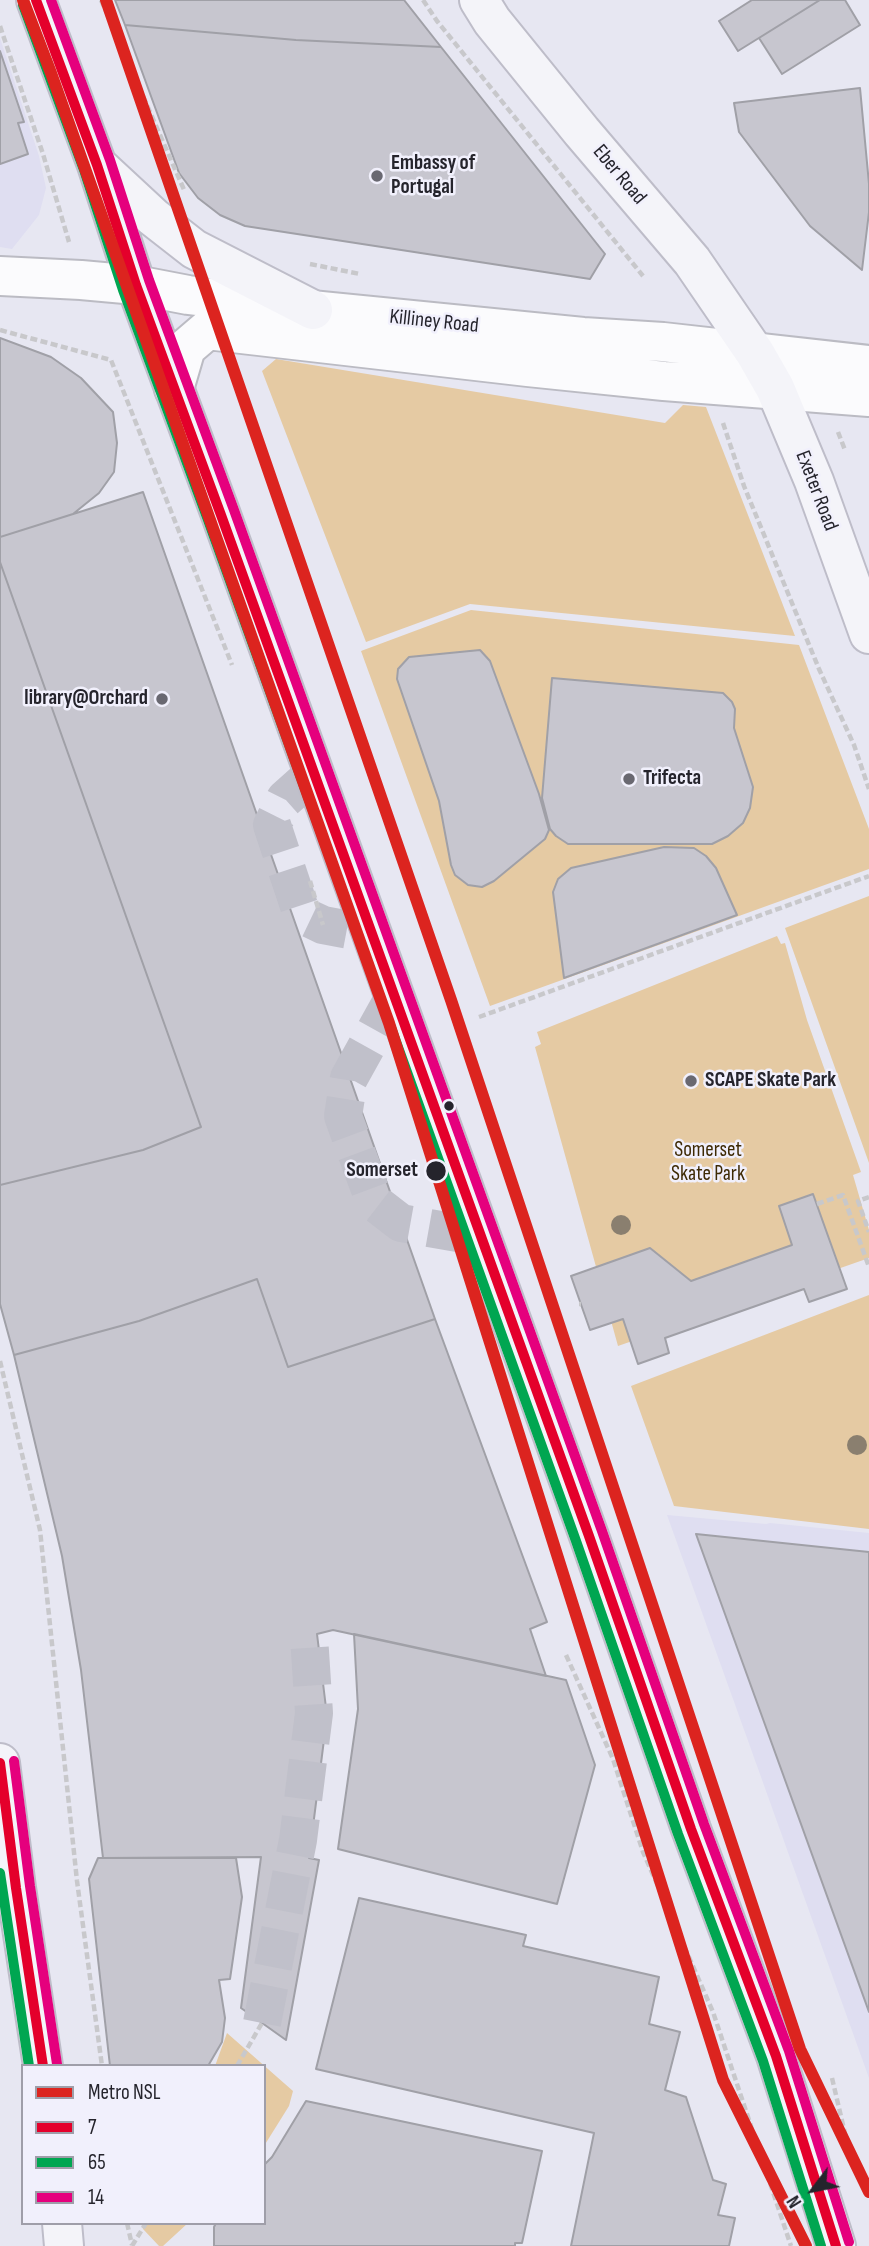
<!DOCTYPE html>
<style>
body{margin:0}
#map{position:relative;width:869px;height:2246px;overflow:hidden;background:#e7e7f2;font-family:"Sofia Sans Condensed",sans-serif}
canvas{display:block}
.legend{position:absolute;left:21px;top:2064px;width:245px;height:161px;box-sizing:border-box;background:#f1f0fc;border:2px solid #9f9ea9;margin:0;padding:9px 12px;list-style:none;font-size:21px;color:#25242c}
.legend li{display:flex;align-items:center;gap:14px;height:35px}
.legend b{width:35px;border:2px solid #9f9ea9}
.north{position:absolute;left:778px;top:2155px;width:70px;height:70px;-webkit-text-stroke:5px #f1f0fc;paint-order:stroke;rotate:238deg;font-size:19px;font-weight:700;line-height:28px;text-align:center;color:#25242c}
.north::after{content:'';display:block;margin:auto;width:24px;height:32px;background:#25242c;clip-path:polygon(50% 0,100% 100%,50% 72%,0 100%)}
</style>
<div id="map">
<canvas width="869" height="2246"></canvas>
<ul class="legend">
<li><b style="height:9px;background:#dc241f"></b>Metro NSL</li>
<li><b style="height:9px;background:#e4002b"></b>7</li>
<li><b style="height:9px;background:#00a651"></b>65</li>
<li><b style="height:9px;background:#e5007d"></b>14</li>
</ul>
<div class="north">N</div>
</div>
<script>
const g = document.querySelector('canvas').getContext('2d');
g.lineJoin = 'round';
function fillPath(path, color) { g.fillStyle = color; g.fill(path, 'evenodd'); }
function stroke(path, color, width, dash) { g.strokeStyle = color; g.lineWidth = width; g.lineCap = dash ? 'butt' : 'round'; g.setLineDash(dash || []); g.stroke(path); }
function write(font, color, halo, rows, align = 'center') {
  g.font = font + ' "Sofia Sans Condensed",sans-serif'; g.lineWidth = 5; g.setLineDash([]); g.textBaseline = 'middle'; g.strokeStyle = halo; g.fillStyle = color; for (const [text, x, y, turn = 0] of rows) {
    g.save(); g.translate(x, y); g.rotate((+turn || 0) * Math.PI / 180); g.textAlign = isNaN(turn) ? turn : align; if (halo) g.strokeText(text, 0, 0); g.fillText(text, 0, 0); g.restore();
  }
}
const built = new Path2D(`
 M0 38 39 156 46 188 39 215 12 249 0 247Z
 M667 1515 766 1524 770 1523 869 1533V2078Z`);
const green = new Path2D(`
 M276 359 665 423 683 405 706 407 795 636 470 604 366 642 262 371Z
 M471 610 799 645 869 829V869L490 1006 361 651Z
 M869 896V1163L785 928Z
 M777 936 781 944 785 943 807 1020 861 1172 853 1175 869 1230V1258L618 1346 535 1047 541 1044 537 1032Z
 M869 1295V1529L674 1506 631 1386Z
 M227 2033 293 2091 289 2106 264 2146V2066H215Z
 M141 2223H188L163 2246H159L143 2229Z`);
const building = new Path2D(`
 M115 0H404L441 47 296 40 125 25Z
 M752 0H820L738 51 719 21Z
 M820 0H845L860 25 782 74 759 38Z
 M125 25 296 40 441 47 605 254 590 279 245 226 220 215 198 198 179 173Z
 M0 51 24 122 18 123 28 154 0 164Z
 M860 88 869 184V212L862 270 810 226 739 132 734 103Z
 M0 338 51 357 81 378 113 412 117 443 114 472 99 493 73 514 0 537Z
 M143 492 435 1319 288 1367 257 1279 139 1321 14 1355 0 1304V1185L143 1150 201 1127 0 562V537Z
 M0 562 201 1127 143 1150 0 1185Z
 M480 650 490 661 539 794 549 830 545 839 494 881 482 887 468 885 455 875 451 865 439 801 397 679 398 669 409 657Z
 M552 678 723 693 732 702 735 709 734 728 753 787 750 808 743 823 728 836 712 844H568L556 836 550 829 542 798Z
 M664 847 694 848 706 856 716 868 737 915 564 978 553 892 558 879 571 868Z
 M813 1194 847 1289 809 1302 804 1289 665 1338 669 1353 638 1364 623 1319 590 1330 571 1276 650 1248 691 1281 792 1245 779 1206Z
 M257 1279 288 1367 435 1319 547 1622 530 1629 546 1676 333 1630 317 1634 327 1716 309 1858 319 1860 286 2040 241 2008 261 1857 103 1858 81 1670 62 1556 14 1355 139 1321Z
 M696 1534 869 1552V2012L734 1639Z
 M354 1634 566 1680 595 1765 557 1904 338 1849 358 1709Z
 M98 1858H236L242 1897 230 1979 219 1980 225 2018 222 2042 208 2066H110L89 1879Z
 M359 1898 526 1935 523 1946 659 1977 649 2024 680 2032 665 2090 686 2097 713 2180 726 2184 718 2215 735 2218 729 2246H571L594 2133 316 2069Z
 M306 2101 542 2151 522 2243H515V2246H214V2227L216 2223H264V2165L272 2157Z`);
const minorTunnel = new Path2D(`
 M313 774 285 799 272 825 302 915 323 925 371 934
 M394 997 349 1078 343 1116 375 1203 401 1223 480 1237
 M262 2023 298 1840 314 1713 309 1636`);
const path = new Path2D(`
 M101 0 185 192
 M423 0 437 21 643 276
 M0 26 43 154 69 242
 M310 264 360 274
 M0 330 111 360 232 665
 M723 423 744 486 819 669 854 745 869 789
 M838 432 845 450
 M310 881 323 925
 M479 1017 869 876
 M869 1197 858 1201 869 1232
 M817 1204 843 1195 869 1267
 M579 1304H581
 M0 1361 40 1530 77 1881 102 2066
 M566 1655 613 1759 643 1852 713 2012 791 2246
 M237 2066 262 2023
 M832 2078 851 2159
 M127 2223 132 2245
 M132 2246 146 2223`);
const minor = new Path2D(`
 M0 276 81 280 136 285 188 295 313 310 583 337 663 342 869 365
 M174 389 186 348 207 330 528 367 664 381 869 397`);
const major = new Path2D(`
 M36 0 97 165 136 285 221 515 589 1536 691 1829 776 2056 836 2246
 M479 0 492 21 582 132 692 261 755 353 775 388 814 481 869 634
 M98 166 153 217 194 249 313 310
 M0 1763 16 1888 43 2066
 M62 2223 64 2246`);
const bus1 = new Path2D(`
 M36 0 97 165 136 285 221 515 589 1536 691 1829 776 2056 836 2246
 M0 1763 16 1888 43 2066`);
const bus2 = new Path2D(`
 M23 5 84 170 123 290 208 520 576 1541 678 1834 763 2061 821 2246
 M0 1873 29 2066`);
const bus3 = new Path2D(`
 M51 0 110 160 149 280 234 510 602 1531 704 1824 789 2051 849 2242
 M14 1761 30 1886 57 2064`);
const metro1 = new Path2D(`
 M23 0 51 73 389 1023 723 2080 806 2246
 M106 0 451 1000 800 2049 869 2192`);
const trees = [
 [621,1225],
 [857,1445]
];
const markers = [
 [377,176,7,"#696871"],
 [162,699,7,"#696871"],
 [629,779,7,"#696871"],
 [691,1081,7,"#696871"],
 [449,1106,6,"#25242c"],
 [436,1171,11,"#25242c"]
];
const poiNames = [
 ["Embassy of",391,164],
 ["Portugal",391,188],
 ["library@Orchard",148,699,"right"],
 ["Trifecta",643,779],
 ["SCAPE Skate Park",705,1081]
];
const streetNames = [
 ["Eber Road",619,175,50],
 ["Killiney Road",434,322,6],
 ["Exeter Road",816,491,69]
];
const parkNames = [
 ["Somerset",708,1151],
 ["Skate Park",708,1175]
];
const stopNames = [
 ["Somerset",418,1171]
];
fillPath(built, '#dfdef1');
fillPath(green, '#e5caa3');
fillPath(building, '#c7c6cf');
stroke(building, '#a0a0a7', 2);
stroke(minorTunnel, '#c0c0ca', 38, [38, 19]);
stroke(minor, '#bbbbc3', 42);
stroke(major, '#bebdc9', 42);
stroke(path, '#c8c8cb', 4.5, [7, 3.5]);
stroke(minor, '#fbfbfd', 38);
stroke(major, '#f4f4f9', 38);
stroke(bus1, '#e4002b', 10);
stroke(bus2, '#00a651', 10);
stroke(bus3, '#e5007d', 10);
stroke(metro1, '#dc241f', 12);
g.fillStyle = '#8a7f6f';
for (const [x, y] of trees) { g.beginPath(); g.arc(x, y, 10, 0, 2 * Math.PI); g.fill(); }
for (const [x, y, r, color] of markers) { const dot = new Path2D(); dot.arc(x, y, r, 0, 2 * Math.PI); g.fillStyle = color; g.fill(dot); stroke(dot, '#f1f0fc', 2.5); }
write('bold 21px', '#25242c', '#f1f0fc', poiNames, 'left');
write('21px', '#25242c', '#f1f0fc', streetNames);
write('21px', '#3e2a04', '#f1f0fc', parkNames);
write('bold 21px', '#25242c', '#f1f0fc', stopNames, 'right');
</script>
